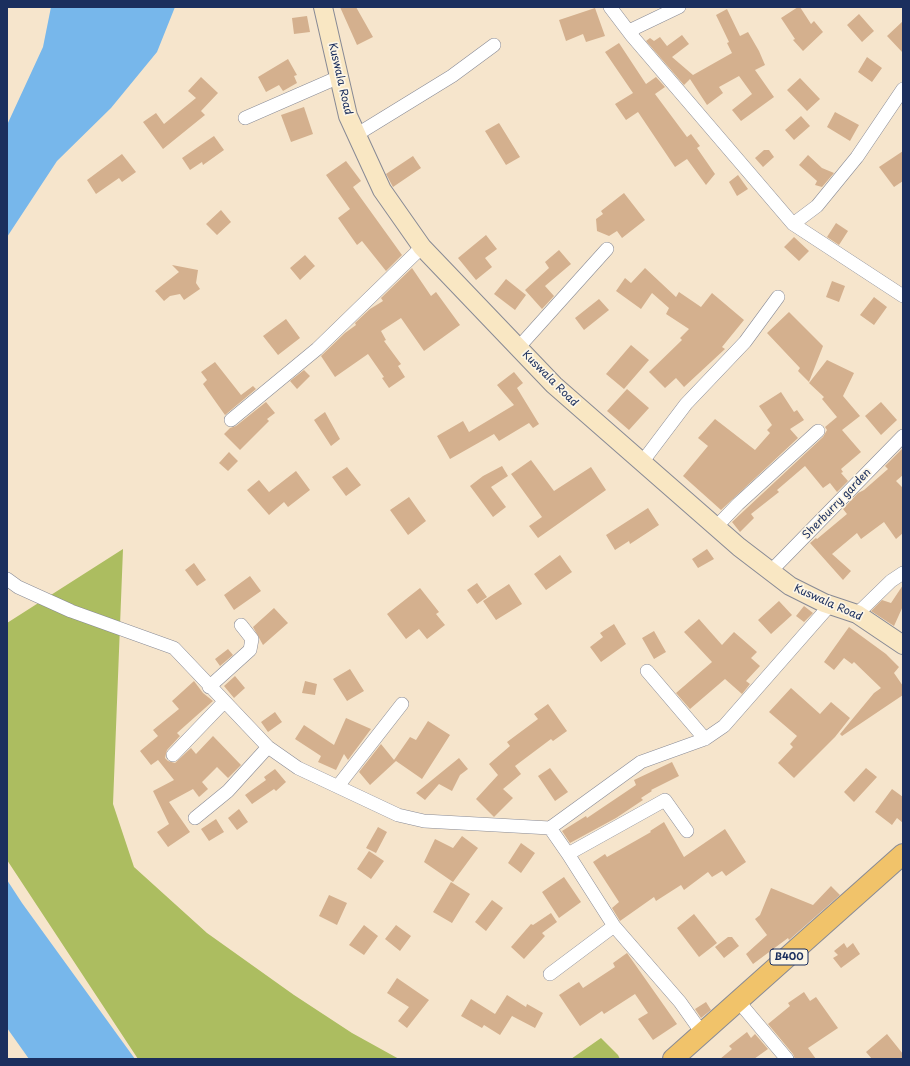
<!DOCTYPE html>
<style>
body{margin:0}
#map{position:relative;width:910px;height:1066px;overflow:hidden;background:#f6e5cc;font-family:"Playpen Sans",sans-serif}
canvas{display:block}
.frame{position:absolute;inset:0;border:8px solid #1b2f5e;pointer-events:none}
</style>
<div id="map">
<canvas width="910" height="1066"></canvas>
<div class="frame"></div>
</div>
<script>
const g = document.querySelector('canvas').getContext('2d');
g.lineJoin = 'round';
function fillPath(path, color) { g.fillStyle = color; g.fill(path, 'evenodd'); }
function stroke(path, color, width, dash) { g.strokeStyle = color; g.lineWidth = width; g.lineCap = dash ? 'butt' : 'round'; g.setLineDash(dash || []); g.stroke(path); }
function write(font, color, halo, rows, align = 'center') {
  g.font = font + ' "Playpen Sans",sans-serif'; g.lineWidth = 3.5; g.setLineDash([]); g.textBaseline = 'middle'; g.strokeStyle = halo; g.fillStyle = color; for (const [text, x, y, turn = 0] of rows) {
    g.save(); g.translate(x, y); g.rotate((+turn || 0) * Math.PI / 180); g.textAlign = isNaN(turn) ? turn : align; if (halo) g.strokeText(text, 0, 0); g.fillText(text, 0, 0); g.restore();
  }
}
const green = new Path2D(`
 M123 549 113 804 134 867 207 933 294 995 352 1033 399 1059H138L7 860V623Z
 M601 1038 618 1055 620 1059H571Z`);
const water = new Path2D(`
 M51 7H175L157 52 111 108 57 161 7 237V125L43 47Z
 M7 880 22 903 135 1059H29L7 1028Z`);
const building = new Path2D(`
 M340 7H356L373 37 357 45Z
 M798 7H800L811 24 814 21 823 32 803 51 793 40 795 39 781 18Z
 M595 8 605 36 586 42 583 34 566 41 559 20Z
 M727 9 740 36 748 32 759 51 765 65 755 70 774 97 741 121 732 110 752 94 739 76 719 87 723 93 707 105 690 79 684 85 646 41 650 38 654 41 660 37 667 46 682 35 689 44 672 57 693 75 732 53 727 43 729 42 716 15Z
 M859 14 874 31 862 42 847 25Z
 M307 16 310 32 294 34 292 18Z
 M903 21V53L887 36Z
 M619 43 646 84 656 77 665 87 655 94 687 137 691 134 700 146 697 148 715 174 706 185 687 159 675 167 638 112 626 120 615 104 633 93 605 52Z
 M867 57 882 68 872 82 858 72Z
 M288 59 297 75 294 76 297 83 283 91 279 85 266 92 258 77Z
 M201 77 218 93 201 111 205 115 163 149 143 122 156 113 164 124 196 98 188 91Z
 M800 78 820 99 807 111 787 90Z
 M304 107 313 134 291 142 281 115Z
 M835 112 859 125 850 141 827 127Z
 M801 116 810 126 794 140 785 130Z
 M499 123 520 157 506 165 485 131Z
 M214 136 224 150 203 165 202 162 190 170 182 158Z
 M764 150H769L774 157 763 167 755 158Z
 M903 151V181L894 187 879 167Z
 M122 154 136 172 122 182 119 178 96 194 87 180Z
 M808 155 822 168 834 173 822 187 815 185 817 181 799 165Z
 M413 156 421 168 393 187 386 174Z
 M346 161 361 181 353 187 402 255 386 271 362 241 357 245 338 218 350 209 326 175Z
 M738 175 748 189 737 196 729 182Z
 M624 193 645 220 622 238 617 231 609 236 597 231 596 219 603 214 601 211Z
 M221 210 231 222 217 235 206 224Z
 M836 223 848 231 839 245 827 237Z
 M486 235 497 249 485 258 492 267 476 280 458 258Z
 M794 237 809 251 799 261 784 247Z
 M559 250 571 264 545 286 554 296 542 309 525 290 549 268 545 262Z
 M305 255 315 266 300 280 290 268Z
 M172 265 198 270 196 283 200 289 184 300 180 294 170 296 164 301 155 291 179 272Z
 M412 268 431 296 436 292 460 325 424 351 401 318 381 331 386 340 384 341 401 364 398 366 405 377 389 388 382 378 384 377 368 354 335 377 321 356 345 333 356 325 355 323 370 309 383 301 381 298Z
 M645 268 676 297 679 292 701 307 712 293 744 320 722 347 725 349 684 387 676 378 665 388 649 372 682 340 680 338 689 329 666 314 669 308 652 293 641 309 616 291 625 278 631 283Z
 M506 279 526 295 515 310 494 294Z
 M832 281 845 286 839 302 826 297Z
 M874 297 887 307 874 325 860 315Z
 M599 299 609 310 584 330 575 318Z
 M789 312 823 346 809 382 798 371 800 368 767 333Z
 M286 319 300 338 278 355 263 336Z
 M631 345 649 360 624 389 606 374Z
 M827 360 854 373 843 396 860 416 842 430 861 452 841 469 843 472 841 473 848 481 837 492 830 483 823 488 805 466 777 490 779 492 751 514 754 518 740 532 732 522 823 437 827 430 825 427 837 417 822 399 824 397 809 383Z
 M215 362 241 395 253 386 256 389 225 415 203 384 207 380 201 372Z
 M304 370 310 376 297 389 290 381Z
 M514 372 523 383 517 388 539 424 533 428 529 423 499 441 494 434 450 459 437 436 463 421 469 432 514 405 497 385Z
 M627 389 649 408 629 430 607 411Z
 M781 392 794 412 797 410 804 420 790 429 798 438 721 510 683 476 708 446 698 438 715 419 755 450 770 433 767 430 772 425 759 406Z
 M266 402 275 413 267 419 269 421 240 450 224 434 230 428 236 426Z
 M881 402 897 420 881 435 865 416Z
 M325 412 340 439 331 446 314 420Z
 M903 448V475L896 481 903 488V533L896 539 884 522 861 539 857 533 832 554 851 571 843 580 810 543 816 538 817 539 847 514 843 509 858 493 864 490 888 469 885 466Z
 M229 452 238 461 228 471 219 463Z
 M531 460 554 491 591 467 606 490 538 538 529 526 542 517 511 474Z
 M502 466 508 476 491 487 506 507 493 517 470 486 483 476Z
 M347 467 361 485 346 496 332 477Z
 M296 471 310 490 288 507 284 502 269 515 247 490 259 480 269 492Z
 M409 497 426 521 408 535 390 510Z
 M648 508 659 525 630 544 629 541 615 550 606 535Z
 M707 549 714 559 698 568 692 559Z
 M560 555 572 572 546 590 534 574Z
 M194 563 206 580 197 586 185 570Z
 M250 576 261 591 234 610 224 595Z
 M477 583 487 597 477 604 467 590Z
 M509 584 522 604 496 620 483 601Z
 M903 585V606L894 626 871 611 882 600 891 603Z
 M420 588 439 612 436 614 445 625 427 639 419 629 406 639 387 614Z
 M779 601 792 615 771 634 758 620Z
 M804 606 813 613 804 622 796 616Z
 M274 608 288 623 263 645 253 627Z
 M699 619 722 645 734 632 757 652 751 658 760 666 746 681 750 684 742 694 725 679 690 709 676 693 712 662 684 632Z
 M614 624 626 644 601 662 590 647 603 637 600 633Z
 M849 627 886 654 899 667 894 673 903 686V695L842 736 840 734 874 693 881 688 854 662 852 664 844 658 834 670 824 662Z
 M654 631 666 652 654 659 642 638Z
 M228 649 233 655 220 666 215 659Z
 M350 669 364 691 347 701 333 679Z
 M235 676 245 688 234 698 224 686Z
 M194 681 203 693 213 701 177 733 180 736 167 750 165 758 168 761 175 763 191 748 196 754 213 736 241 765 228 778 217 767 202 782 208 789 199 797 193 789 169 802 190 832 168 847 157 832 169 824 153 791 174 780 158 760 151 765 140 751 158 736 153 730 179 709 172 701Z
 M305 681 317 684 315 695 302 693Z
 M791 688 820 714 831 702 850 718 835 737 794 778 778 763 793 747 790 744 797 736 769 712Z
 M548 704 567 731 553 741 551 739 515 766 521 774 503 789 513 798 494 817 476 799 498 775 489 764 510 746 507 742 538 719 534 714Z
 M275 712 282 722 268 732 261 722Z
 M346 718 371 729 348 760 344 754 336 770 318 762 321 756 295 739 304 725 334 745Z
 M428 721 450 735 422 779 396 761 370 785 359 772 381 744 394 760 410 737 416 740Z
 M459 758 468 769 460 775 452 791 439 784 425 800 416 793Z
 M672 762 679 776 651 790 652 791 641 798 643 800 616 818 570 843 562 831 586 816 587 818 636 785 634 780Z
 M550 768 568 792 555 801 538 776Z
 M866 768 877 777 854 802 844 792Z
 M275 769 286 782 276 791 274 789 252 804 245 795 266 780 264 777Z
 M892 789 903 797V823L897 818 892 825 875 812Z
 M239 809 248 822 237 830 228 818Z
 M216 819 224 832 209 841 201 829Z
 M664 822 684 857 725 829 746 862 726 876 722 871 712 877 708 872 684 890 681 885 656 901 654 897 620 921 612 908 619 902 593 862 605 854 607 857 651 832 650 831Z
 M378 827 387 832 376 853 366 848Z
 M462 836 478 848 453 882 424 862 435 839 453 848Z
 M521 843 535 853 521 873 508 863Z
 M369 851 384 861 371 879 357 869Z
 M564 877 581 902 559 918 542 892Z
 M451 882 470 894 452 923 433 912Z
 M831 886 840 895 789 940 788 938 753 964 746 954 767 935 755 919 760 915 771 888 813 905Z
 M329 895 347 903 337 925 319 916Z
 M492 900 503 908 486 931 475 922Z
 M551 913 557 922 542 933 545 936 524 959 511 947 531 924 533 925Z
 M694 914 717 943 699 957 677 928Z
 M364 925 378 936 364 955 349 945Z
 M396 925 411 936 400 951 385 939Z
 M728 937H732L739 946 724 958 715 947Z
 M844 943 847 948 853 943 860 954 841 968 833 958 838 955 834 951Z
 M627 953 677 1024 653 1040 638 1019 648 1013 635 994 604 1014 602 1011 580 1026 559 995 579 982 583 988 615 967 613 963Z
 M397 978 429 1000 407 1028 398 1021 409 1007 387 993Z
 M804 992 810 1001 816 997 838 1028 808 1048 816 1059H795L793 1054 768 1024 790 1006 788 1003Z
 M507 995 526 1007 527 1004 543 1013 535 1028 512 1016 500 1035 484 1025 482 1028 461 1016 471 999 495 1014Z
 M706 1002 711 1010 701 1018 695 1009Z
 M747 1032 751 1038 755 1034 768 1049 754 1059H720L732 1049 729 1046Z
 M887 1034 903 1054V1059H872L866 1052Z`);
const street = new Path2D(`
 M610 7 632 36 793 224 903 296
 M632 36 633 29 679 7
 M245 118 339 77
 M356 135 452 76 494 45
 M793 224 817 206 857 157 903 89
 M518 348 607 249
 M231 420 317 349 422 247
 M643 461 686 404 745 342 778 297
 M716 527 738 504 818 431
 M770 572 903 436
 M7 579 18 587 71 611 174 648 268 747 298 768 398 815 424 821 550 828 641 762 705 739 724 726 831 604
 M857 614 891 581 903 573
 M647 671 705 739
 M209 687 250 650 252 639 241 625
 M173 755 224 702
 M338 786 402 704
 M195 818 228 791 268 747
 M550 828 568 854 614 926 680 1002 702 1033
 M568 854 665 800 687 831
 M550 974 614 926
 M739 1002 787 1059`);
const secondary = new Path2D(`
 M323 7 348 116 382 190 422 247 554 385 739 547 790 586 824 603 857 614 903 645`);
const primary = new Path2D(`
 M673 1059 903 854`);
const shields = [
 [789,957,38]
];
const shieldNames = [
 ["B400",789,957]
];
const streetNames = [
 ["Kuswala Road",340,79,77],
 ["Kuswala Road",550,379,45],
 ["Sherburry garden",837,504,-46],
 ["Kuswala Road",828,603,24]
];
fillPath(green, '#acbd60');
fillPath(water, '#77b7eb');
fillPath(building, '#d4b08e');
stroke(street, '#888a95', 14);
stroke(secondary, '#888a95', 20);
stroke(primary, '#888a95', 22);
stroke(street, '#fff', 13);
stroke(secondary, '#f9e7c3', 18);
stroke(primary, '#f1c36a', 20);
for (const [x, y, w] of shields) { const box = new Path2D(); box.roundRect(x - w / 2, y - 8, w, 16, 3); g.fillStyle = '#fcf5e5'; g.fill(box); stroke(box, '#1b2f5e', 1); }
write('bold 10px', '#1b2f5e', null, shieldNames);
write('11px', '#1b2f5e', '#fcf5e5', streetNames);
</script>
